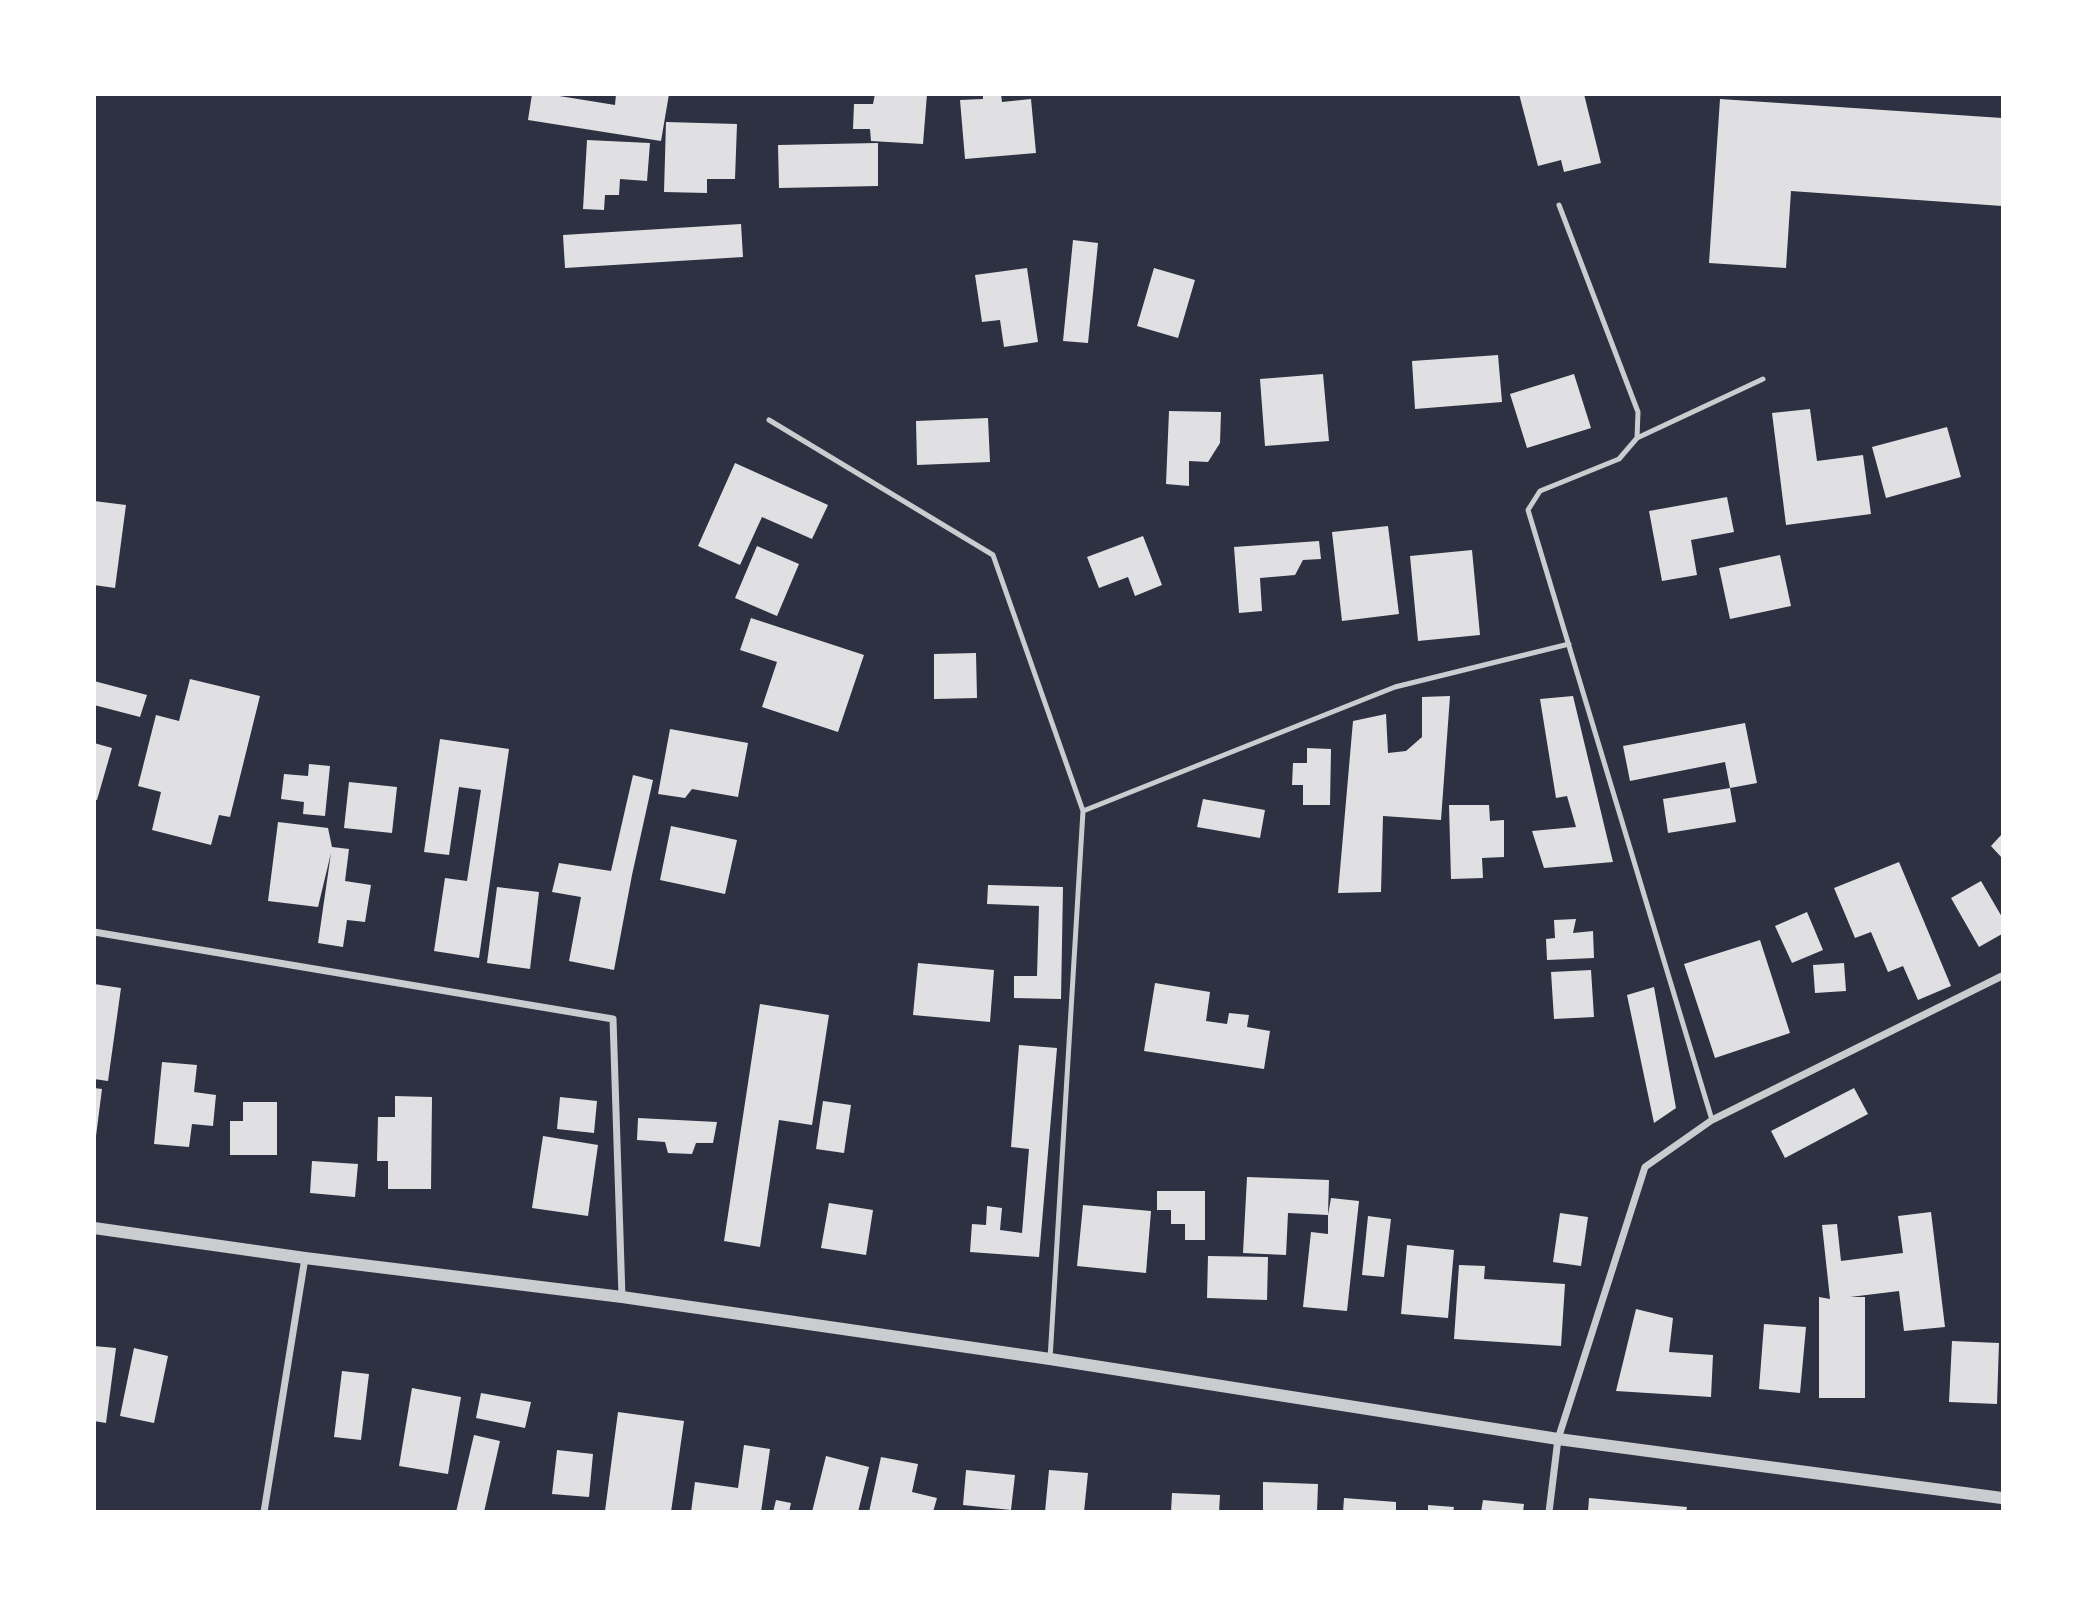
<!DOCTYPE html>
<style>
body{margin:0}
#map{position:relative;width:2097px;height:1606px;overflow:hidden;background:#2d3142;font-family:Arial,sans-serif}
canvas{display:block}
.frame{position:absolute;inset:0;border:96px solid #fff;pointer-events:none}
</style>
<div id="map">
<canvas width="2097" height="1606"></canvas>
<div class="frame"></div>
</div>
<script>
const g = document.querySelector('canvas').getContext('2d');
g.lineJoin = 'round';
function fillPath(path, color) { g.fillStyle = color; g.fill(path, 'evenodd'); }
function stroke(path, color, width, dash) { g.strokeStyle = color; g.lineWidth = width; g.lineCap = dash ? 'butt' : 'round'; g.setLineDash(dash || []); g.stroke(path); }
const building = new Path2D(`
 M532 94H547L615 105 616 94H669L661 141 528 120Z
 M875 94H927L923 144 871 141 870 129H853L854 104H873Z
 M983 94H1001L1002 102 1031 99 1036 153 965 159 960 100 983 99Z
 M1519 94H1584L1601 163 1564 172 1561 160 1538 166Z
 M1720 99 2002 118V206L1791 191 1786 268 1709 263Z
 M666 122 737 124 735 179H707V193L664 192Z
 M587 140 650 143 647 181 620 179 619 195H605L604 210 583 209Z
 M878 143V186L779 188 778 145Z
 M741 224 743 257 565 268 563 235Z
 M1073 240 1098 243 1088 343 1063 341Z
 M1027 268 1038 342 1004 347 1000 320 982 322 975 275Z
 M1154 268 1195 280 1178 338 1137 326Z
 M1498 355 1502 402 1415 409 1412 361Z
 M1323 374 1329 441 1265 446 1260 379Z
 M1574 374 1591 428 1527 448 1510 394Z
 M1810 409 1817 461 1863 455 1871 514 1786 525 1772 413Z
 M1169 411 1221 412 1220 443 1208 462 1189 461V486L1166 484Z
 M988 418 990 462 917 465 916 421Z
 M1947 427 1961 477 1886 498 1872 447Z
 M735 463 828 505 812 539 762 517 740 565 698 546Z
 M1727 497 1734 532 1691 540 1697 575 1662 581 1649 511Z
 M94 501 126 505 115 588 94 585Z
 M1388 526 1399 614 1342 621 1332 532Z
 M1143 536 1162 585 1135 596 1128 577 1099 588 1087 557Z
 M1319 541 1321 559 1303 560 1295 575 1260 578 1262 611 1239 613 1234 547Z
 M757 546 799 564 777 616 735 598Z
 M1472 550 1480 635 1418 641 1410 556Z
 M1780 555 1791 606 1730 619 1719 568Z
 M751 618 864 655 838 732 762 707 777 662 740 650Z
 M976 653 977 698 934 699V654Z
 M190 679 260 696 230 817 219 815 211 845 152 830 161 792 138 786 156 715 179 721Z
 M94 681 147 695 140 717 94 705Z
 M1450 696 1441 820 1383 816 1381 892 1338 893 1353 721 1386 714 1388 753 1406 751 1422 737V697Z
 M1573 696 1613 862 1544 868 1532 831 1576 827 1567 796 1556 798 1540 699Z
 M1745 723 1757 783 1730 788 1725 762 1630 781 1623 746Z
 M670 729 748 743 738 797 692 789 685 798 658 794Z
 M440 739 509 749 479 958 434 951 445 878 467 881 481 790 459 787 449 855 424 852Z
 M94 743 112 748 97 800 94 799Z
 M1307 748 1331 749 1330 805H1303V785H1292L1293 763H1307Z
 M309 764 330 766 325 816 303 814 304 802 281 799 284 774 308 776Z
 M633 775 653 780 632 875 614 970 569 961 581 897 552 892 559 863 611 871Z
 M349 782 397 787 392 833 344 828Z
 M1730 788 1736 822 1668 833 1663 799Z
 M1203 799 1265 810 1260 838 1197 827Z
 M1449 805H1489L1490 821 1504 820V857L1482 858 1483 878 1451 879Z
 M278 822 328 828 332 847 349 849 345 881 371 885 365 922 347 920 343 947 318 943 331 853 318 907 268 901Z
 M671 826 737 840 725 894 660 880Z
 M2002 834V858L1991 846Z
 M1899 862 1951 986 1918 1000 1903 966 1888 972 1871 932 1855 938 1834 888Z
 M1981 881 2002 917V934L1979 947 1951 898Z
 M988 885 1063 887 1061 999 1014 998V976H1037L1039 906 987 904Z
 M497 887 539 892 530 969 487 963Z
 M1807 912 1823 950 1792 963 1775 926Z
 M1576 919 1573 933 1593 931 1594 958 1547 960 1546 939 1555 938 1554 920Z
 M1760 940 1790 1033 1715 1058 1684 964Z
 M918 963 994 970 990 1022 913 1015Z
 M1844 963 1846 991 1815 993 1813 965Z
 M1591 970 1594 1017 1554 1019 1551 972Z
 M1155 983 1210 992 1206 1021 1227 1024 1229 1013 1249 1015 1247 1027 1270 1031 1264 1069 1144 1051Z
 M94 984 121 988 108 1081 94 1079Z
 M1654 987 1676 1108 1654 1123 1627 995Z
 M760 1004 829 1015 812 1125 779 1120 760 1247 724 1241Z
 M1019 1045 1057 1048 1039 1257 970 1252 972 1224 986 1225 987 1206 1002 1208 1000 1230 1022 1233 1029 1149 1011 1147Z
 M162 1062 197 1065 194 1092 216 1095 213 1126 192 1124 189 1147 154 1144Z
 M94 1088 102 1089 96 1136H94Z
 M1854 1088 1868 1114 1785 1158 1771 1131Z
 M395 1096 432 1097 431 1189H388V1161H377L378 1117H395Z
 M560 1097 597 1101 594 1133 557 1129Z
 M823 1101 851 1105 844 1153 816 1149Z
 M243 1102H277V1155H230V1121H243Z
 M638 1118 717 1122 713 1143H696L692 1154 668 1153 665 1142 637 1140Z
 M543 1136 598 1145 588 1216 532 1208Z
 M312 1161 358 1164 355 1197 310 1193Z
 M1247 1177 1329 1180 1328 1215 1288 1213 1286 1255 1243 1253Z
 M1157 1191H1205V1240H1185V1224H1171V1210H1157Z
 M1331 1198 1359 1201 1347 1311 1303 1307 1311 1232 1328 1234V1215Z
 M829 1203 873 1210 866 1255 821 1248Z
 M1083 1205 1151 1211 1146 1273 1077 1266Z
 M1931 1212 1945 1327 1904 1331 1899 1291 1850 1297H1865V1398H1819V1297L1830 1299 1822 1225 1837 1224 1841 1261 1903 1253 1898 1216Z
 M1560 1213 1588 1217 1581 1266 1553 1262Z
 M1368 1216 1391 1219 1384 1277 1362 1275Z
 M1407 1245 1454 1250 1448 1318 1401 1314Z
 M1208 1256 1268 1257 1267 1300 1207 1298Z
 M1459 1265 1485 1266 1484 1279 1565 1284 1561 1346 1454 1339Z
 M1636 1309 1673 1318 1669 1352 1713 1355 1711 1397 1616 1391Z
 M1764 1324 1806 1327 1800 1393 1759 1389Z
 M1952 1341 1999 1343 1997 1404 1949 1402Z
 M94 1346 116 1348 106 1423 94 1421Z
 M134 1348 168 1356 154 1423 120 1416Z
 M342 1371 369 1374 361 1440 334 1437Z
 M412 1388 461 1397 448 1474 399 1466Z
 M481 1393 531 1402 525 1428 476 1418Z
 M618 1412 684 1421 671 1512 605 1511Z
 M474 1435 500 1441 484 1512H456Z
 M744 1445 770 1449 761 1512H691L695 1482 738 1488Z
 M557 1450 593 1454 589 1497 552 1494Z
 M826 1456 869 1467 858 1512H812Z
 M881 1457 918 1464 912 1492 937 1498 933 1512H869Z
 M966 1470 1015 1475 1011 1510 963 1505Z
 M1049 1470 1088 1473 1084 1512H1045Z
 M1263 1482 1318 1484 1317 1512H1263Z
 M1172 1493 1220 1495 1219 1512H1171Z
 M1344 1498 1396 1502V1512H1343Z
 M1589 1498 1687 1507 1686 1512H1588Z
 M776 1500 791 1503 789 1512H773Z
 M1483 1500 1524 1504 1523 1512H1481Z
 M1428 1505 1454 1507 1453 1512H1428Z`);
const service = new Path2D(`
 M1559 205 1638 412 1637 438 1619 459 1540 491 1528 510 1712 1120
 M769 420 993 555 1083 811 1050 1359
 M1637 438 1763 379
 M1083 811 1395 687 1569 644`);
const minor = new Path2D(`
 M94 932 613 1019 622 1297
 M264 1512 305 1258
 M1549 1512 1558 1439 1645 1167 1712 1120 2002 976`);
const tertiary = new Path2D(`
 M94 1228 305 1258 622 1297 1050 1359 1558 1439 2002 1498`);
fillPath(building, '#e0e0e3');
stroke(service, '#caccd0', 5);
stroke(minor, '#caccd0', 7);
stroke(tertiary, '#caccd0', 12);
</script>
